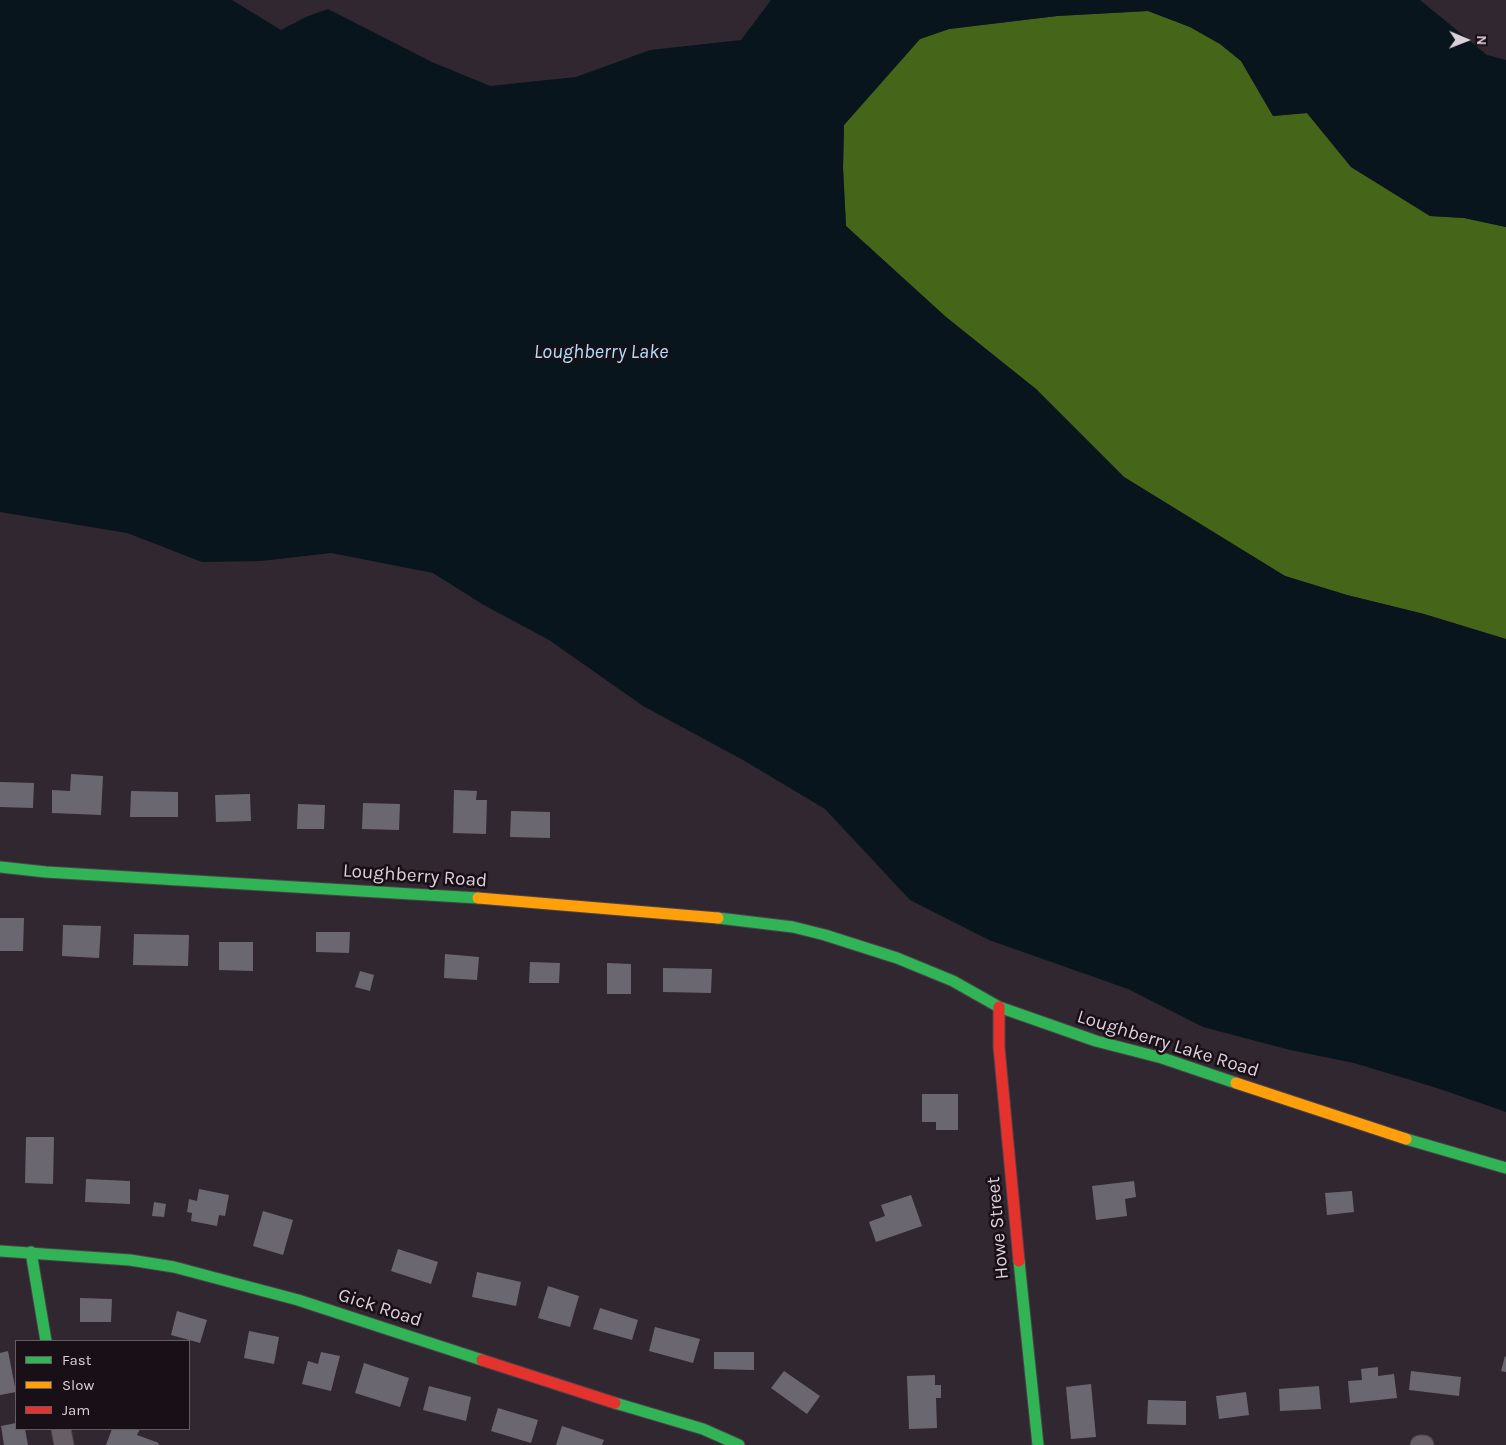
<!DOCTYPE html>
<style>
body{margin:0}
#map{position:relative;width:1506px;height:1445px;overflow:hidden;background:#312730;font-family:Karla,sans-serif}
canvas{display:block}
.legend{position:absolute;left:15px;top:1340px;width:175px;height:90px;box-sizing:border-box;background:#180f17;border:1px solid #665c65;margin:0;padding:6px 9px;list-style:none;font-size:15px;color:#dcd0da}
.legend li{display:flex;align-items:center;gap:10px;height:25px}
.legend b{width:25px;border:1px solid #665c65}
.north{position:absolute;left:1441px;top:15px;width:50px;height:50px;-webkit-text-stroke:4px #180f17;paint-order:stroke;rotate:91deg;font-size:14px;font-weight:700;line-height:20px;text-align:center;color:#dcd0da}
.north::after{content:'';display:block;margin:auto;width:18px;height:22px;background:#dcd0da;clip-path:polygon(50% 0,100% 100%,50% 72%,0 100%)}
</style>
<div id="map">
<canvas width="1506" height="1445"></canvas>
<ul class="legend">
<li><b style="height:6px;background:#30b455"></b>Fast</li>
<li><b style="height:6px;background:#ff9f0a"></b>Slow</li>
<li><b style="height:6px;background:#e5322d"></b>Jam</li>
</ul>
<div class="north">N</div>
</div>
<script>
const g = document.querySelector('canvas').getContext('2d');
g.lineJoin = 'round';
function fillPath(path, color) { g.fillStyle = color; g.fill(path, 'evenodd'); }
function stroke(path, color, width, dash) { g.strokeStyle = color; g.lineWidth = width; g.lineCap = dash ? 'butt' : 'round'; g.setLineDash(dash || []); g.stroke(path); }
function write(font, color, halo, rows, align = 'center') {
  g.font = font + ' Karla,sans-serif'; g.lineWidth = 5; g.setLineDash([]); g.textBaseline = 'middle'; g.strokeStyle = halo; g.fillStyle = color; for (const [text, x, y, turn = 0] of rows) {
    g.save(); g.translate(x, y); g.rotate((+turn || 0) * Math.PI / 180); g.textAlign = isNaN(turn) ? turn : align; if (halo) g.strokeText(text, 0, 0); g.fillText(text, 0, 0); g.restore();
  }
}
const forest = new Path2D(`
 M1148 11 1190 27 1220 44 1241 61 1273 116 1307 113 1351 167 1430 216 1464 218 1506 227V639L1424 614 1347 595 1285 576 1124 477 1036 389 946 317 846 226 843 168 844 125 920 39 949 29 1057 16Z`);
const water = new Path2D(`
 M0 0H232L281 30 306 17 328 9 432 62 490 86 576 77 650 50 741 40 771 0H1420L1487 55 1506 60V227L1464 218 1430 216 1351 167 1307 113 1273 116 1241 61 1220 44 1190 27 1148 11 1057 16 949 29 920 39 844 125 843 168 846 226 946 317 1036 389 1124 477 1285 576 1347 595 1424 614 1506 639V1112L1437 1088 1354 1063 1290 1050 1203 1027 1128 989 989 940 910 900 825 809 743 760 643 706 549 640 482 604 433 573 331 553 261 561 202 562 127 533 0 512Z`);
const building = new Path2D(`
 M71 774 103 776 101 815 52 813V790L70 791Z
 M0 782 34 783 33 808 0 807Z
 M454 790 477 791 476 800H487L486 834 453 833Z
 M131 791 178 792V817H130Z
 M250 794 251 821 216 822 215 795Z
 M363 803 400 804 399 830 362 829Z
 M298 804 325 805 324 829H297Z
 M511 811 550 812V838L510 837Z
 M0 918H24L23 951H0Z
 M63 925 101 926 99 958 62 956Z
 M316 932H350L349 953 316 952Z
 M134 934 189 935 188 966 133 965Z
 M219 942H253V971L219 970Z
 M445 954 479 957 477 980 444 978Z
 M530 962 560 963 559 983H529Z
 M607 963 631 964V994H607Z
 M663 968 712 969 711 993 663 992Z
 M360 971 374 975 370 991 355 987Z
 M922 1094H958V1130H936V1122H922Z
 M26 1137H54L53 1184 25 1183Z
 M86 1179 130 1181V1204L85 1202Z
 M1134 1181 1136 1197 1125 1199 1127 1216 1096 1220 1092 1186Z
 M199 1189 229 1195 225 1216 219 1215 217 1226 191 1221 192 1213 187 1212 189 1199 197 1201Z
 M1352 1191 1354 1212 1327 1215 1325 1193Z
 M911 1195 922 1226 876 1242 869 1222 885 1216 881 1205Z
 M154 1202 166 1204 164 1217 152 1216Z
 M263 1211 293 1220 283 1255 253 1246Z
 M398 1249 438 1262 431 1284 391 1271Z
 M477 1272 521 1282 516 1306 472 1297Z
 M548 1286 579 1296 570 1327 538 1318Z
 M80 1298 112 1299 111 1322H80Z
 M600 1308 638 1320 632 1340 593 1329Z
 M177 1311 207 1320 200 1343 171 1335Z
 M655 1327 700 1339 693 1363 649 1351Z
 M249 1331 279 1337 274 1364 244 1358Z
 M8 1351 16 1392 0 1395V1353Z
 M321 1352 340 1356 331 1391 302 1384 308 1361 318 1364Z
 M714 1352H754V1370L714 1369Z
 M1505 1356 1506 1357V1372L1501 1371Z
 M364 1363 409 1378 400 1407 355 1393Z
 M1378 1367V1376L1394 1374 1397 1398 1350 1403 1348 1381 1362 1380 1361 1369Z
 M784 1371 820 1396 807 1414 771 1388Z
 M1411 1371 1461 1377 1459 1396 1409 1390Z
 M935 1375V1385H941V1398H936L937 1428 909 1429 907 1376Z
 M1091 1384 1096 1437 1071 1439 1066 1387Z
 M429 1386 471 1397 466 1421 423 1410Z
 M1319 1386 1321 1409 1280 1411 1279 1389Z
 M1246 1392 1249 1415 1219 1419 1216 1396Z
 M1148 1400 1186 1401V1425L1147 1424Z
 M498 1408 538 1420 531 1443 491 1431Z
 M16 1423V1429H25L28 1445H4L1 1426Z
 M562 1426 604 1440 602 1445H556Z
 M112 1429H140L137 1435 159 1443 158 1445H106Z`);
const street = new Path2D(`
 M61 1429 64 1445
 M1420 1445H1424`);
const fast = new Path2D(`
 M0 867 46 872 478 898
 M718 918 793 927 825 935 897 958 953 981 999 1007 1096 1041 1162 1058 1236 1083
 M1406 1139 1506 1168
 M0 1251 130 1260 174 1267 298 1300 482 1360
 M31 1252 46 1341
 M1019 1261 1038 1445
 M615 1403 703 1429 739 1445`);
const slow = new Path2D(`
 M478 898 718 918
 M1236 1083 1406 1139`);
const jam = new Path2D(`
 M999 1007V1047L1019 1261
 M482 1360 615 1403`);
const streetNames = [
 ["Loughberry Road",415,876,4],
 ["Loughberry Lake Road",1168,1044,17],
 ["Howe Street",998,1228,-95],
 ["Gick Road",380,1308,18]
];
const waterNames = [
 ["Loughberry Lake",601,352]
];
fillPath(forest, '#456619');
fillPath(water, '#09151c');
fillPath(building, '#6b6770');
stroke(street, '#4c434a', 21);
stroke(fast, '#4c434a', 13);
stroke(slow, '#4c434a', 13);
stroke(jam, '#4c434a', 13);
stroke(street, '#675f66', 19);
stroke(fast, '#30b455', 11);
stroke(slow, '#ff9f0a', 11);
stroke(jam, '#e5322d', 11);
write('19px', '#dcd0da', '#180f17', streetNames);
write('italic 20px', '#aee0fa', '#180f17', waterNames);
</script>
